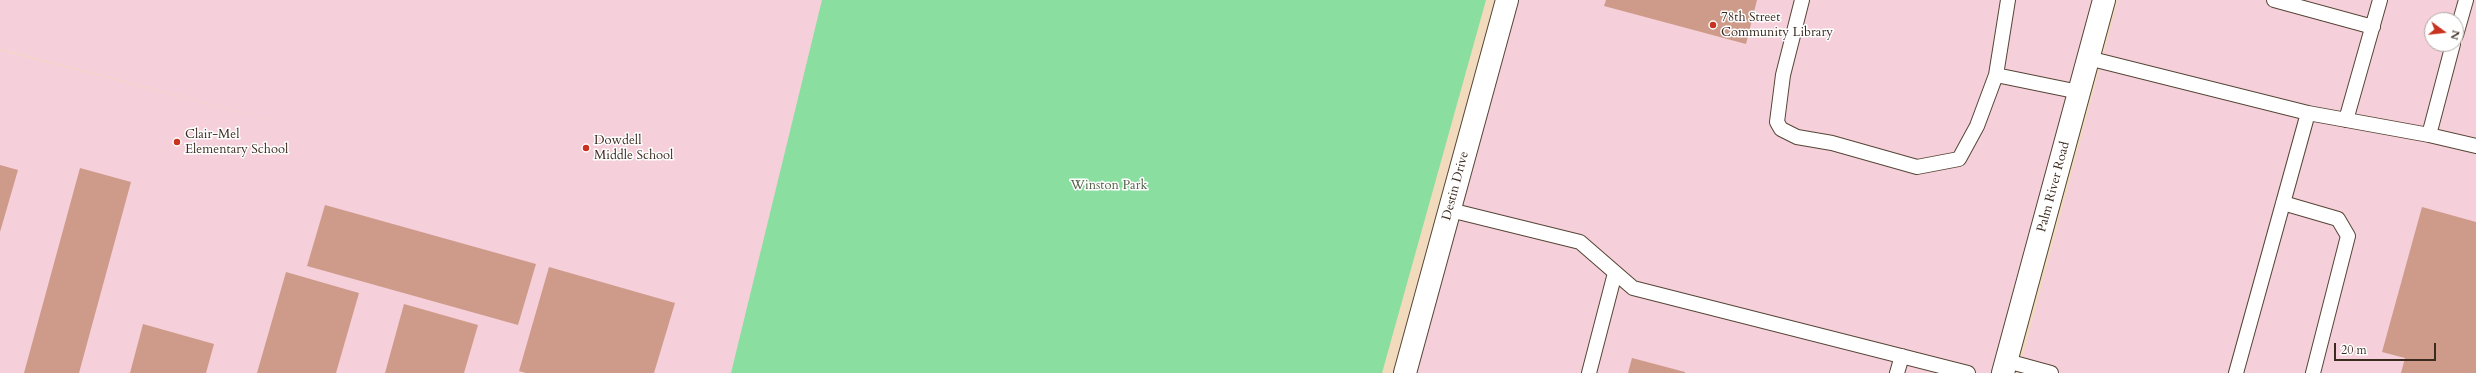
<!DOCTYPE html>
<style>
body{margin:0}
#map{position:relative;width:2476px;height:373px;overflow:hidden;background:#f2dbbc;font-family:Cardo,serif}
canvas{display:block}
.north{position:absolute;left:2424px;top:12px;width:40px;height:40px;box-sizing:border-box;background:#fff;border:1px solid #b1aaa5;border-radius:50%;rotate:105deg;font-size:11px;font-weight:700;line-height:16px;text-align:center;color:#3b2a1e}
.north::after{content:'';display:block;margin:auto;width:14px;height:18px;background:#c8321e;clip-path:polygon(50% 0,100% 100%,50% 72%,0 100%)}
.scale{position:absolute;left:2334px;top:343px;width:102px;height:18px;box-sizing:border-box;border:2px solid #3b2a1e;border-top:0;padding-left:5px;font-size:12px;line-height:14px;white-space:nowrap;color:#3b2a1e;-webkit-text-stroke:3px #fff;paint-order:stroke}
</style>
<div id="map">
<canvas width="2476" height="373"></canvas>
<div class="north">N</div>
<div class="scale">20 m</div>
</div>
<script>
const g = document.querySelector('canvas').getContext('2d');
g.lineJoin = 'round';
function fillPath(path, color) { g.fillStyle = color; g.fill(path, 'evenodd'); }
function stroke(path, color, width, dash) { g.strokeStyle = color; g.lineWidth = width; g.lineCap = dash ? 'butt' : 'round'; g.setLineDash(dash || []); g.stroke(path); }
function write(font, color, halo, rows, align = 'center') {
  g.font = font + ' Cardo,serif'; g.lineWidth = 3; g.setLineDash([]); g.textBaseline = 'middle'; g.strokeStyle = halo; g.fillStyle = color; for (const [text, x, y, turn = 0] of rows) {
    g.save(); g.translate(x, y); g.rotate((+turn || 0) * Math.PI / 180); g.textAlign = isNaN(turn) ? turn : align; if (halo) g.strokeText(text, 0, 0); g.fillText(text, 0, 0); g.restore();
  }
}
const built = new Path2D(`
 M0 0H832L740 373H0V50L314 131 0 49Z
 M1516 0H2095L1998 373H1413Z
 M2118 0H2476V373H2018ZM2432 20H2456V44H2432Z`);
const green = new Path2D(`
 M822 0H1486L1382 373H731Z`);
const building = new Path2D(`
 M1606 0H1757L1746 44 1604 6Z
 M0 165 18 170 0 232Z
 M80 168 131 182 79 373H24Z
 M325 205 536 264 518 325 307 266Z
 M2422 207 2476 222V373H2401L2405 358 2382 352Z
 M549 267 675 303 654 373H526L519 371Z
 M286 272 359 293 336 373H257Z
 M404 304 478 325 464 373H385Z
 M143 324 214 344 206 373H130Z
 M1632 358 1685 372V373H1628Z`);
const service = new Path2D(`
 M1802 0 1783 75 1777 122 1781 129 1797 137 1832 143 1917 167 1959 159 1977 126 1996 75 2008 0
 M2274 0 2373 27
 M2456 35 2466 0
 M2088 58 2308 113 2429 135 2476 146
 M1996 75 2079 92
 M2346 120 2380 0
 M2429 135 2453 44
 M2283 203 2338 219 2348 236 2313 373
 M1450 210 1580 242 1633 288 1968 373
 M2007 361 2051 373
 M1589 373 1615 273
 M1897 373 1902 356
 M2236 373 2308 113`);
const minor = new Path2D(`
 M1405 373 1507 0`);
const tertiary = new Path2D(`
 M2003 373 2104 0`);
const markers = [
 [1713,25,4,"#c8321e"],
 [177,142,4,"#c8321e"],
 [586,148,4,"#c8321e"]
];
const poiNames = [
 ["78th Street",1721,18],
 ["Community Library",1721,33],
 ["Clair-Mel",185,135],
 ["Elementary School",185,150],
 ["Dowdell",594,141],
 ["Middle School",594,156]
];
const parkNames = [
 ["Winston Park",1109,186]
];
const streetNames = [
 ["Destin Drive",1456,186,-75],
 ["Palm River Road",2054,187,-75]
];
fillPath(built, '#f5cfd9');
fillPath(green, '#89dea0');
fillPath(building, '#ce9b8a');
stroke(service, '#564536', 16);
stroke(minor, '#564536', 24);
stroke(tertiary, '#564536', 24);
stroke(service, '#fff', 14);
stroke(minor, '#fff', 22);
stroke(tertiary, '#fff', 22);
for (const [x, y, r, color] of markers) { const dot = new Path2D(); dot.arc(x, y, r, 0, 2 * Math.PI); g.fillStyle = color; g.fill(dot); stroke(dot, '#fff', 1.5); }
write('13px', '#3b2a1e', '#fff', poiNames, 'left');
write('13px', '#526045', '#fff', parkNames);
write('13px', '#3b2a1e', '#fff', streetNames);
</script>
